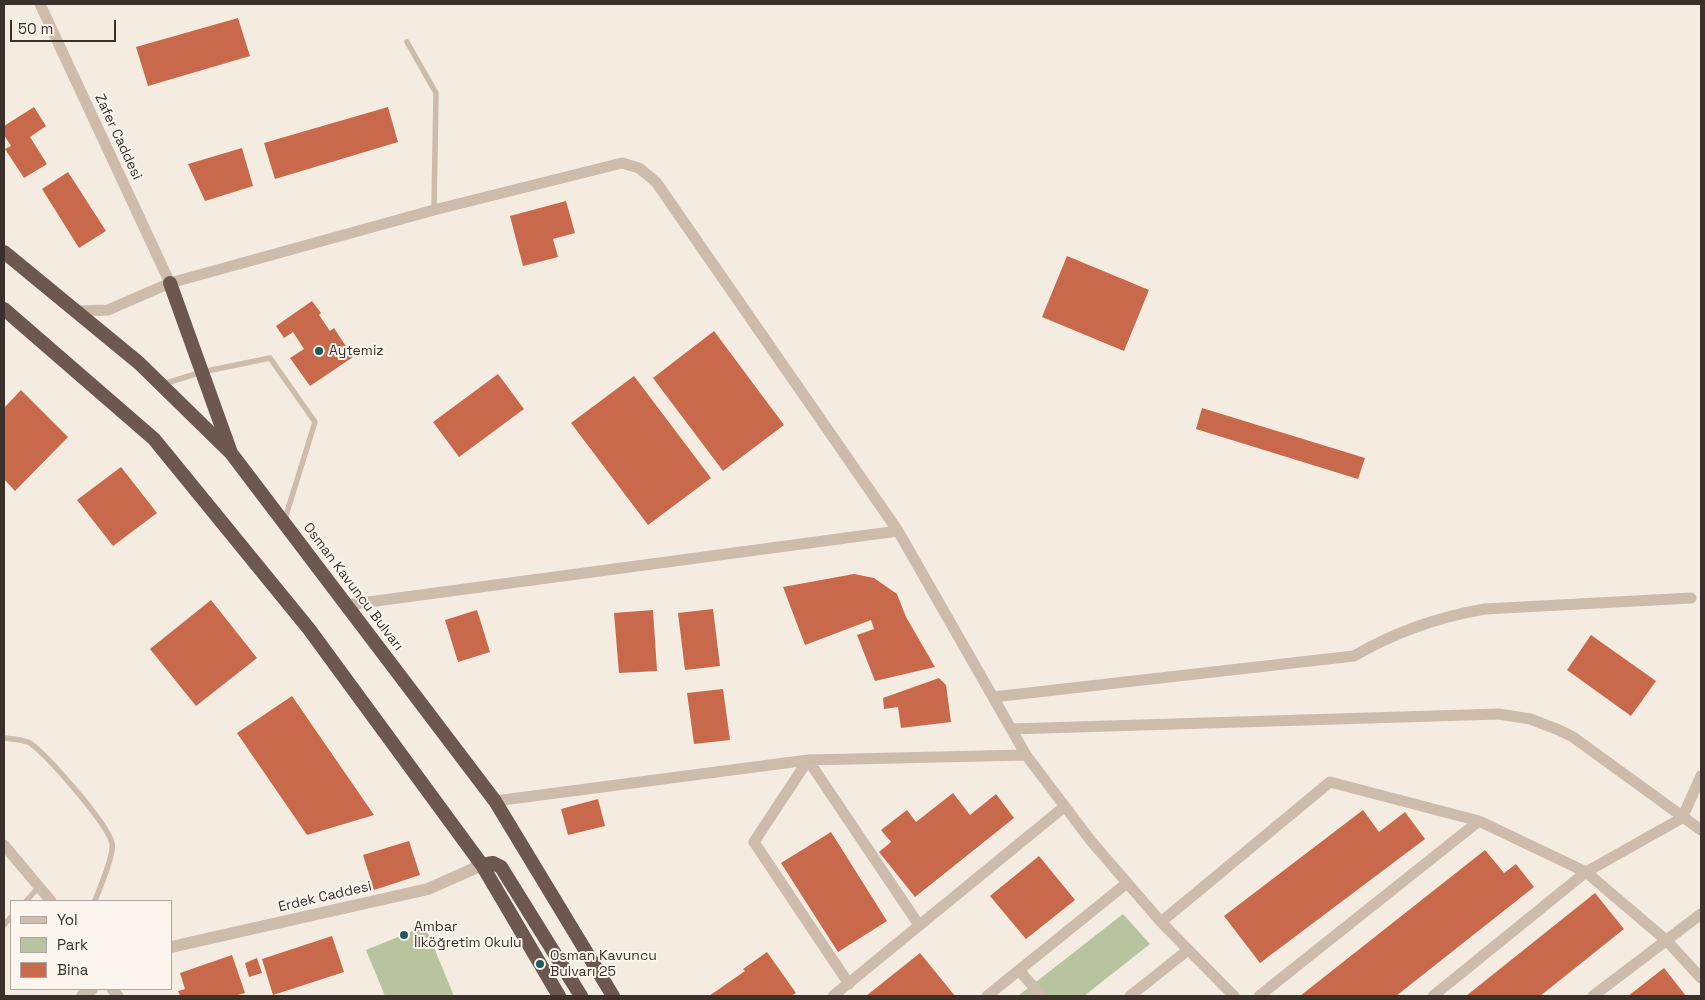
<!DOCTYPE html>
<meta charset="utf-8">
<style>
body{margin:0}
#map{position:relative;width:1705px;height:1000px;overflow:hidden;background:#f4ebe1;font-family:"Space Grotesk",sans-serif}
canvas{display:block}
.frame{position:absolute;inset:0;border:5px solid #3b302b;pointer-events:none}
.legend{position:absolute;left:10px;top:900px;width:162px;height:90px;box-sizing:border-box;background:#fbf5ee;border:1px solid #aea6a0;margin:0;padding:6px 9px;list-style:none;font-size:15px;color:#3b302b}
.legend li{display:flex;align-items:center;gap:10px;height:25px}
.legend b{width:25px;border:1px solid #aea6a0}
.scale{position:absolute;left:10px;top:20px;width:106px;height:22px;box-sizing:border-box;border:2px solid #3b302b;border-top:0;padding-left:6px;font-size:15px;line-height:18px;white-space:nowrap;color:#3b302b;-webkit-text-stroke:4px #fbf5ee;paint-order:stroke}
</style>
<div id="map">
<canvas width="1705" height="1000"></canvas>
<div class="frame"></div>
<ul class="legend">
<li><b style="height:6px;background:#cdbbac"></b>Yol</li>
<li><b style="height:14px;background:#b8c4a0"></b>Park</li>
<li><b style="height:14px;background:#c8694b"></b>Bina</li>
</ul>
<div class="scale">50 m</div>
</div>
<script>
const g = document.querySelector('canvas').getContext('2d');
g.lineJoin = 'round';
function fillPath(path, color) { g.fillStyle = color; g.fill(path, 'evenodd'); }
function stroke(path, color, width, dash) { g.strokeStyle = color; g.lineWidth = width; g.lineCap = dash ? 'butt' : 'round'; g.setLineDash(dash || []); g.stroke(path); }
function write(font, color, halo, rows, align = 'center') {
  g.font = font + ' "Space Grotesk",sans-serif'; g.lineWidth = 4; g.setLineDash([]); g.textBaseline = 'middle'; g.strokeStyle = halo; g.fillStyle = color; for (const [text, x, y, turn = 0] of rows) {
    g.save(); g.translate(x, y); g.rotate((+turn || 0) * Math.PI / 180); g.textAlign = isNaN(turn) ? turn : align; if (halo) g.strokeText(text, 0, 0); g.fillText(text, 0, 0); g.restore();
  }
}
const green = new Path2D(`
 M1123 914 1150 944 1084 996H1018Z
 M425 926 454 996H385L366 950Z`);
const building = new Path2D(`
 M238 18 250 56 148 86 136 47Z
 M34 107 46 126 30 137 47 164 24 178 5 149 11 146 4 135V126Z
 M388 107 398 142 275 179 264 143Z
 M242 148 253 186 205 201 188 164Z
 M68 172 106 231 79 248 42 189Z
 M566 201 575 233 553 239 558 257 523 266 510 216Z
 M1067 256 1149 290 1124 351 1042 317Z
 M312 301 321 313 319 315 330 331 334 328 353 357 310 386 290 358 304 349 293 332 284 338 276 326Z
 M714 331 784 425 723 471 653 378Z
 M498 374 524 409 459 457 433 422Z
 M634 376 711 478 648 525 571 423Z
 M21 390 68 437 15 491 4 479V408Z
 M1202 408 1365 458 1358 479 1196 429Z
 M121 467 157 513 113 546 77 500Z
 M854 574 874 578 897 594 906 617 935 667 875 681 857 635 874 629 871 620 805 645 783 587Z
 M211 600 257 658 196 706 150 649Z
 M713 609 720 666 685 670 678 613Z
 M477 610 490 652 458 662 445 620Z
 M653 610 657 671 619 673 614 613Z
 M1591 635 1656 681 1631 716 1567 670Z
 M939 678 946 685 951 722 901 728 898 707 884 709 883 698Z
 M723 689 730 740 694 744 687 693Z
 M292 696 374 815 307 835 237 733Z
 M953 793 970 815 996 794 1014 818 915 897 879 852 891 842 881 830 907 810 916 822Z
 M598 799 605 826 568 835 561 809Z
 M1363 810 1379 832 1405 812 1425 839 1260 963 1224 916Z
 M831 832 887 921 838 952 781 863Z
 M409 841 420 875 374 890 363 855Z
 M1485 850 1504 873 1516 864 1534 887 1396 996H1300Z
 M1039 856 1075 900 1026 939 990 896Z
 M1595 893 1624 929 1540 996H1466Z
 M332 936 344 972 273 995 262 959Z
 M767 952 796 993 791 996H709L745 971 743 969Z
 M920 953 955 996H866Z
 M232 955 245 993 234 996H180L178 991 185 989 180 973Z
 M257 958 262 973 249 977 245 963Z
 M1664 968 1686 996H1628Z`);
const service = new Path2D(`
 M407 42 436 93 434 210
 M163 384 202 372 270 358 315 422 284 522
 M4 738C11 739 24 739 30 743 48 756 107 823 112 843 115 853 99 890 95 901
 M26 901 39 887
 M4 925 11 917`);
const minor = new Path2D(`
 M40 4 170 283
 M75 311 108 310 170 283 434 210 622 163 639 168 656 182 898 531 1026 755 1091 841 1161 922 1234 996
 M346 605 898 531
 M993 697 1354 656C1395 632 1438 617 1485 609L1691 598
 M1011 729 1499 714 1530 719 1559 730 1573 737 1701 830
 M495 801 808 760 1026 755
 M4 845 51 901
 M1161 922 1330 782 1479 821 1586 872 1667 941 1701 978
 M1019 970 1041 996
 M849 984 754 842 808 760 919 925
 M112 989 118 996
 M833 996 1064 807
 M987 996 1127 883
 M1130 996 1188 950
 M1259 996 1479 821
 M1433 996 1586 872 1682 818 1701 776
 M1593 996 1701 914`);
const tertiary = new Path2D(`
 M171 947 428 889 482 865
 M82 996 92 989`);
const trunk = new Path2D(`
 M4 252 139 363 231 453 495 801 613 996
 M170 283 230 450
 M4 309 154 439 309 629 482 865 559 996
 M482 865 493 863 501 867 581 996`);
const markers = [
 [319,351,5,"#1f5a5e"],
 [404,935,5,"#1f5a5e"],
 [540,964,5,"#1f5a5e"]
];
const streetNames = [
 ["Zafer Caddesi",118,137,65],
 ["Osman Kavuncu Bulvarı",353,587,53],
 ["Erdek Caddesi",325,897,-13]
];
const poiNames = [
 ["Aytemiz",329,351],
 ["Ambar",414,927],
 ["İlköğretim Okulu",414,943],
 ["Osman Kavuncu",550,956],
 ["Bulvarı 25",550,972]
];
fillPath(green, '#b8c4a0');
fillPath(building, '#c8694b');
stroke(service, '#cdbbac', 5.5);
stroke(minor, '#cdbbac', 11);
stroke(tertiary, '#cdbbac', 12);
stroke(trunk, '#6c584f', 14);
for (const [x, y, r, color] of markers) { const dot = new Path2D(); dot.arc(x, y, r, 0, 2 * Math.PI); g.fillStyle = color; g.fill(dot); stroke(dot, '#fbf5ee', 2); }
write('14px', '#3b302b', '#fbf5ee', streetNames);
write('14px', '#3b302b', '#fbf5ee', poiNames, 'left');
</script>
